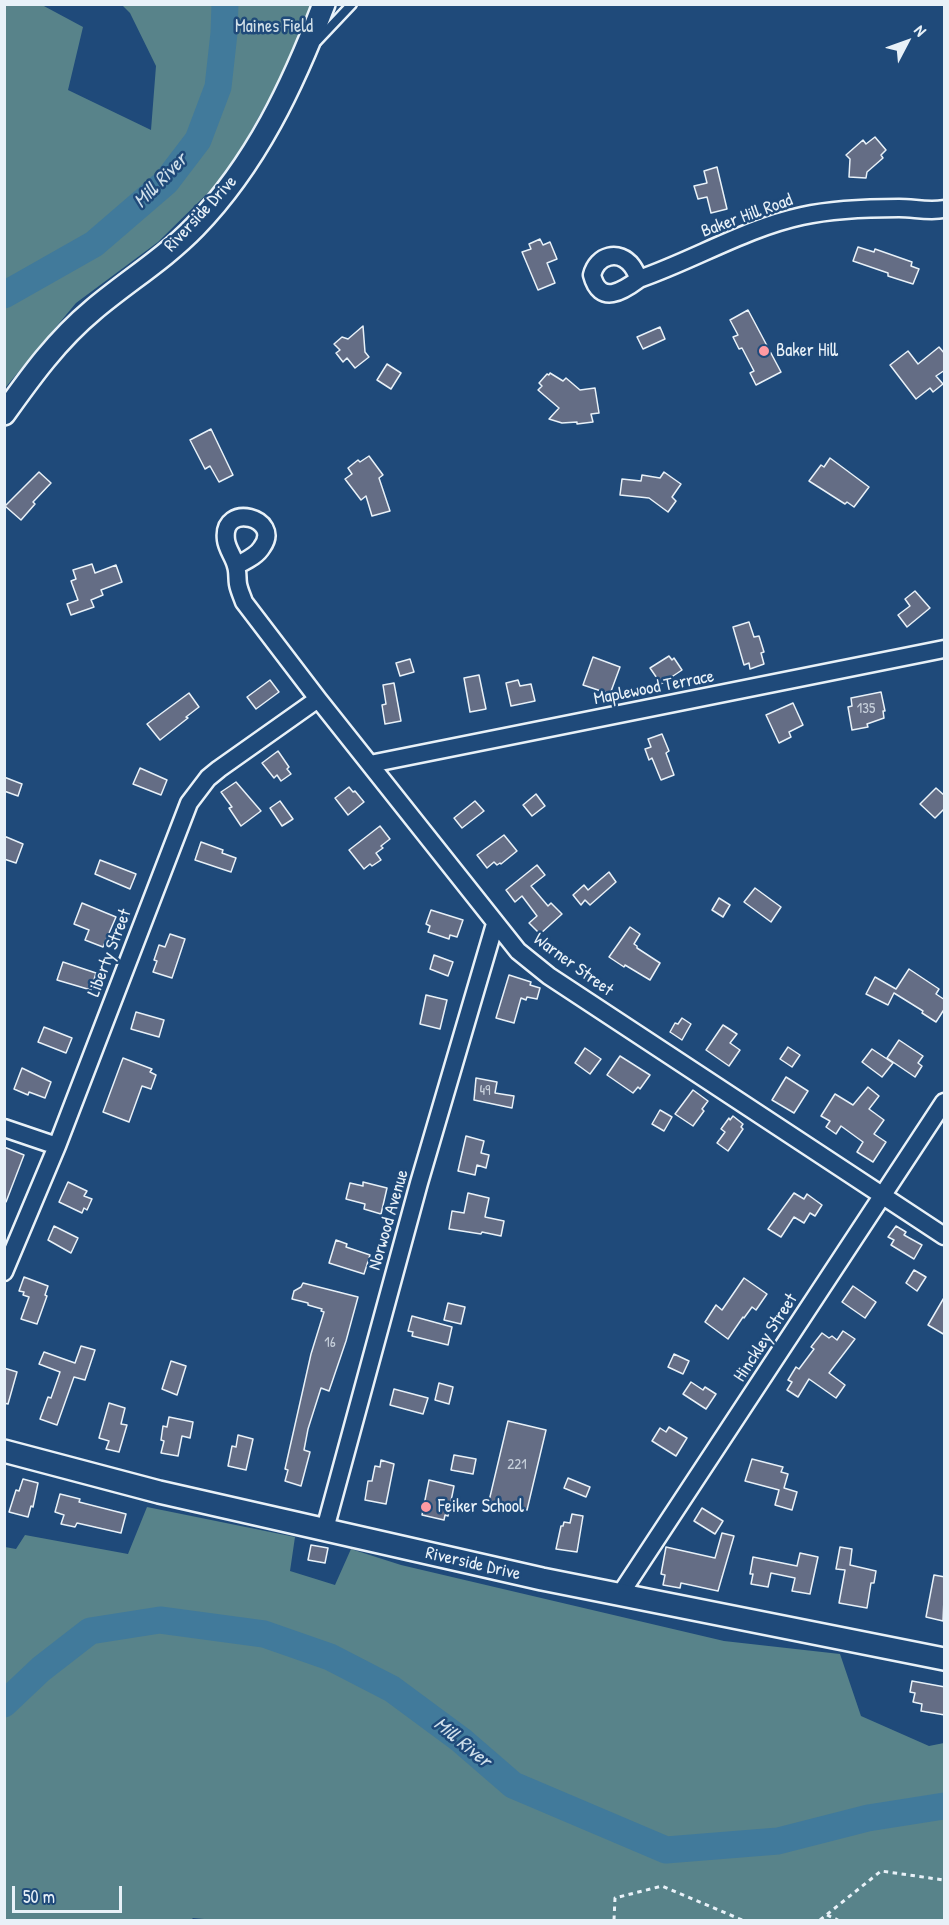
<!DOCTYPE html>
<style>
body{margin:0}
#map{position:relative;width:949px;height:1925px;overflow:hidden;background:#1f4a7a;font-family:"Patrick Hand",sans-serif}
canvas{display:block}
.frame{position:absolute;inset:0;border:6px solid #e8f1f8;pointer-events:none}
.north{position:absolute;left:877px;top:12px;width:60px;height:60px;-webkit-text-stroke:4px #1f4a7a;paint-order:stroke;rotate:49deg;font-size:16px;font-weight:700;line-height:24px;text-align:center;color:#e8f1f8}
.north::after{content:'';display:block;margin:auto;width:21px;height:27px;background:#e8f1f8;clip-path:polygon(50% 0,100% 100%,50% 72%,0 100%)}
.scale{position:absolute;left:12px;top:1886px;width:110px;height:27px;box-sizing:border-box;border:3px solid #e8f1f8;border-top:0;padding-left:8px;font-size:18px;line-height:21px;white-space:nowrap;color:#e8f1f8;-webkit-text-stroke:4px #1f4a7a;paint-order:stroke}
</style>
<div id="map">
<canvas width="949" height="1925"></canvas>
<div class="frame"></div>
<div class="north">N</div>
<div class="scale">50 m</div>
</div>
<script>
const g = document.querySelector('canvas').getContext('2d');
g.lineJoin = 'round';
function fillPath(path, color) { g.fillStyle = color; g.fill(path, 'evenodd'); }
function stroke(path, color, width, dash) { g.strokeStyle = color; g.lineWidth = width; g.lineCap = dash ? 'butt' : 'round'; g.setLineDash(dash || []); g.stroke(path); }
function write(font, color, halo, rows, align = 'center') {
  g.font = font + ' "Patrick Hand",sans-serif'; g.lineWidth = 5; g.setLineDash([]); g.textBaseline = 'middle'; g.strokeStyle = halo; g.fillStyle = color; for (const [text, x, y, turn = 0] of rows) {
    g.save(); g.translate(x, y); g.rotate((+turn || 0) * Math.PI / 180); g.textAlign = isNaN(turn) ? turn : align; if (halo) g.strokeText(text, 0, 0); g.fillText(text, 0, 0); g.restore();
  }
}
const green = new Path2D(`
 M5 5H42L83 27 68 90 151 130 156 66 130 13 122 5H311L296 50 227 174 158 242 76 303 5 388Z
 M147 1507 295 1537 290 1571 335 1585 351 1549 401 1565 724 1641 840 1654 861 1716 929 1746 944 1743V1920H215L193 1918 191 1920H5V1547L16 1549 25 1535 128 1554Z`);
const river = new Path2D(`
 M4 295 94 244 166 182 198 140 218 87 224 33 225 4
 M4 1704 41 1669 90 1631 160 1620 264 1634 330 1657 392 1689 461 1740 513 1785 666 1850 778 1841 868 1818 944 1806`);
const building = new Path2D(`
 M875 137 886 150 881 155 883 158 867 172 866 178 849 177 850 159 846 155 863 140 866 144Z
 M717 167 727 209 711 213 707 197 698 199 694 186 707 183 704 171Z
 M540 239 543 245 550 242 557 259 547 263 555 283 538 290 522 252 531 249 529 244Z
 M858 247 874 252 875 249 912 262 911 266 919 269 913 284 888 276V273L853 261Z
 M748 310 781 372 756 385 750 373 754 371 742 348 739 349 733 337 738 335 730 320Z
 M363 326 365 352 369 357 355 368 347 358 343 362 336 353 340 350 334 344 342 337 348 339Z
 M660 327 665 339 643 349 637 337Z
 M939 347 945 354V370L936 376 943 384 933 392 930 388 916 399 890 365 908 351 918 364Z
 M387 364 401 373 391 389 377 380Z
 M550 373 563 381 566 378 580 390 595 388 599 413 591 414 593 422 577 424V422L562 423 549 419 559 408 538 390 542 386 539 383 547 374 549 375Z
 M211 429 233 475 219 482 210 466 205 469 190 440Z
 M369 456 383 475 379 478 390 511 372 516 366 496 361 500 345 479 352 474 348 468 358 460 360 462Z
 M830 458 869 487 854 507 847 502 845 504 809 481 821 465 824 467Z
 M39 472 51 483 33 502 35 504 21 520 5 506Z
 M664 472 681 484 672 497 676 501 668 512 649 498 620 495 622 479 641 481 642 475 660 478Z
 M92 564 95 573 116 565 122 582 101 590 103 595 91 600 94 607 71 615 67 604 78 600 71 581 76 579 73 570Z
 M915 591 930 608 907 627 898 615 910 606 905 599Z
 M749 622 754 637 759 636 764 652 761 653 764 664 750 669 749 663 744 665 733 627Z
 M669 656 672 660 674 658 682 670 661 684 650 668Z
 M593 657 620 667 610 694 583 685Z
 M410 659 414 672 400 676 396 663Z
 M479 675 486 709 470 712 464 678Z
 M270 680 279 692 256 709 247 697Z
 M518 680 520 686 531 684 535 701 511 706 506 683Z
 M394 683 401 721 385 724 382 705 386 704 383 685Z
 M881 692 885 711H883L884 718 867 724 868 727 852 730 848 707 852 706 851 698Z
 M189 693 199 707 186 717 188 718 160 740 147 724Z
 M793 703 803 725 789 732 791 737 779 743 766 715Z
 M662 734 669 751 666 753 674 775 661 780 652 758 649 760 645 749 651 747 648 739Z
 M278 751 289 767 287 769 291 774 281 781 277 775 274 778 262 763Z
 M140 768 167 780 161 795 133 784Z
 M4 777 22 784 18 796 4 791Z
 M236 782 261 811 241 826 229 808 232 807 221 792Z
 M349 787 353 792 355 791 364 802 348 815 335 798Z
 M936 788 945 796V808L935 818 920 804Z
 M536 794 545 806 532 816 523 805Z
 M280 801 293 819 282 826 270 808Z
 M475 801 484 811 462 828 454 818Z
 M380 826 390 839 381 846 383 848 376 853 381 860 372 866 370 864 364 869 349 850Z
 M504 835 517 851 501 864 500 863 497 865 494 862 487 868 477 855Z
 M4 836 23 844 16 863 4 859Z
 M201 842 223 850 222 853 236 858 231 872 195 860Z
 M100 860 136 874 130 889 95 874Z
 M537 865 545 875 531 886 548 906 551 903 562 914 540 934 529 923 537 916 522 896 515 902 506 890Z
 M609 872 616 882 590 905 585 900 581 905 573 895 584 885 588 890Z
 M755 888 781 907 771 922 744 902Z
 M719 898 730 905 723 917 712 910Z
 M82 903 116 917 103 947 85 940 89 930 74 924Z
 M431 910 463 920 457 937 450 935 449 939 428 932 430 926 426 924Z
 M630 927 640 934 634 944 637 946V948L660 963 650 980 625 965 624 967 609 957Z
 M170 934 185 939 172 978 153 972 157 961 154 960 159 945 165 947Z
 M434 955 453 962 448 976 430 969Z
 M63 962 96 973 91 990 57 980Z
 M909 969 939 989 936 994 945 1000V1008L936 1022 922 1013 923 1011 894 993 888 1005 866 994 875 977 896 989Z
 M509 975 531 982 530 985 540 988 537 999 527 997 526 1000 521 998 514 1023 496 1018Z
 M426 995 447 1000 440 1029 420 1024Z
 M136 1012 164 1020 159 1037 131 1029Z
 M682 1018 691 1024 682 1040 670 1032 675 1023 678 1024Z
 M723 1025 737 1034 730 1043 740 1050 729 1066 706 1050Z
 M44 1027 72 1038 66 1053 38 1042Z
 M899 1040 923 1056 918 1063 922 1066 915 1077 887 1058Z
 M788 1047 800 1055 792 1067 780 1059Z
 M585 1048 601 1059 590 1074 575 1063Z
 M872 1049 893 1063 882 1077 862 1062Z
 M620 1056 650 1075 640 1089 638 1087 633 1093 607 1075Z
 M123 1058 152 1069 150 1072 156 1075 151 1089 142 1086 129 1122 103 1112Z
 M22 1068 51 1082 45 1098 29 1092 28 1095 14 1089Z
 M786 1077 808 1091 794 1113 772 1100Z
 M476 1078 497 1082 495 1093 514 1096 512 1108 474 1100Z
 M868 1087 879 1096 869 1109 884 1120 874 1134 886 1142 873 1162 857 1152 863 1142 841 1126 836 1134 826 1127 830 1121 821 1116 835 1094 853 1105Z
 M693 1090 708 1101 702 1109 704 1111 693 1126 675 1114Z
 M660 1110 672 1117 664 1131 652 1124Z
 M733 1116 743 1124 741 1127 743 1129 728 1151 717 1143 725 1132 721 1129 729 1118 730 1120Z
 M466 1136 484 1141 481 1153 489 1155 486 1168 477 1165 475 1175 458 1171Z
 M4 1147 24 1155 6 1202H4Z
 M68 1182 87 1191 84 1196 92 1199 87 1210 84 1208 82 1213 59 1202Z
 M363 1182 387 1188 381 1214 364 1209 365 1204 346 1199 350 1183 363 1186Z
 M468 1193 489 1198 485 1217 504 1221 501 1236 482 1232 481 1234 449 1229 452 1211 464 1213Z
 M794 1193 804 1199 807 1194 822 1205 815 1216 810 1213 804 1223 794 1217 781 1237 768 1229Z
 M54 1226 78 1238 71 1253 48 1240Z
 M896 1226 906 1232 904 1235 922 1245 914 1259 891 1245 894 1240 888 1237Z
 M336 1240 347 1244 346 1247 370 1255 364 1274 329 1263Z
 M914 1270 926 1277 917 1291 906 1283Z
 M24 1277 48 1286 45 1295 47 1296 37 1324 21 1319 29 1297 23 1295 24 1292 19 1291Z
 M744 1278 767 1294 756 1310 752 1307 744 1318 743 1317 728 1339 705 1322 716 1305 722 1310Z
 M303 1283 358 1297 346 1341 329 1391 321 1388 308 1429 304 1450 310 1452 301 1486 285 1481 288 1470 285 1469 311 1354 324 1312 321 1311 322 1309 308 1305V1303L292 1299 294 1291 301 1287Z
 M853 1286 876 1302 865 1318 842 1302Z
 M945 1296V1335L928 1325Z
 M448 1303 465 1307 461 1324 444 1320Z
 M412 1316 452 1327 448 1345 412 1336 413 1332 408 1331Z
 M843 1331 855 1339 829 1373 845 1385 836 1398 809 1379 798 1397 787 1390 792 1382 788 1380 796 1367 799 1369 814 1349 811 1347 822 1333 829 1338 832 1336 837 1340Z
 M81 1346 95 1350 85 1380 74 1377 57 1425 40 1419 48 1397 51 1398 60 1372 39 1364 44 1352 75 1363Z
 M674 1354 689 1361 683 1374 668 1367Z
 M171 1361 186 1366 177 1395 162 1389Z
 M4 1368 17 1372 8 1404 4 1403Z
 M691 1382 703 1390 705 1387 716 1394 706 1409 683 1394Z
 M439 1383 453 1387 449 1404 435 1400Z
 M394 1389 428 1398 423 1414 390 1405Z
 M109 1403 125 1408 121 1424 127 1425 119 1452 106 1449 109 1441 99 1438Z
 M169 1417 193 1422 190 1438 182 1436 178 1456 161 1453 164 1441 161 1440 163 1426 167 1427Z
 M508 1421 546 1430 527 1510 489 1501Z
 M669 1427 687 1438 676 1456 652 1441 660 1428 666 1432Z
 M238 1435 253 1439 246 1470 228 1466 232 1446 236 1447Z
 M454 1455 476 1459 473 1474 451 1470Z
 M752 1459 783 1467 781 1472 788 1474 784 1488 797 1492 792 1510 775 1505 779 1490 745 1481Z
 M381 1460 394 1464 386 1504 365 1500 368 1481H372L375 1466 380 1467Z
 M568 1478 590 1487 586 1497 564 1488Z
 M23 1479 38 1483 33 1507 31 1506 28 1517 9 1512 16 1490 19 1491Z
 M429 1480 454 1486 448 1516 445 1515 444 1520 422 1515Z
 M60 1494 80 1499 79 1502 126 1514 121 1533 77 1523 75 1527 61 1524 64 1515 55 1512Z
 M702 1508 723 1521 715 1534 694 1521Z
 M572 1514 583 1516 577 1552 556 1549 561 1526H563L564 1522 570 1523Z
 M722 1533 734 1536 718 1591 681 1583 680 1588 663 1585 665 1575 661 1574 666 1547 715 1558Z
 M311 1545 328 1548 325 1563 308 1560Z
 M840 1547 852 1549 850 1565 876 1571 874 1583H871L867 1608 839 1603 845 1570 836 1569Z
 M800 1553 818 1557 810 1594 792 1591 795 1578 771 1573 768 1587 751 1584 753 1574H750L753 1557 797 1566Z
 M934 1575 945 1577 943 1621 926 1617Z
 M912 1681 945 1687V1715L921 1711 922 1704 913 1702 915 1693 910 1692Z`);
const path = new Path2D(`
 M827 1915 838 1920
 M614 1920 615 1898 662 1886 742 1920
 M820 1920 881 1871 944 1880`);
const service = new Path2D(`
 M317 41 352 4`);
const minor = new Path2D(`
 M639 279C637 275 635 270 632 266 619 249 597 255 592 275 600 306 623 291 639 279 694 260 746 228 802 216 834 209 867 208 899 208 914 208 929 212 944 209
 M236 566C245 561 257 556 262 547 283 518 221 501 226 540 227 549 234 557 236 566 238 572 237 578 238 584 239 590 242 596 244 602L318 699 518 951 549 976 944 1236
 M370 764 944 649
 M4 1128 57 1146
 M4 1272 57 1146 189 803 208 778 219 769 318 699
 M325 1529 419 1183 495 924
 M619 1596 944 1102`);
const tertiary = new Path2D(`
 M4 414C31 376 57 340 93 310 126 282 164 259 195 227 256 164 293 85 324 4
 M4 1451 159 1492 542 1579 944 1659`);
const markers = [
 [764,351,6,"#ff9aa2"],
 [426,1507,6,"#ff9aa2"]
];
const numberNames = [
 ["135",866,709],
 ["49",485,1091],
 ["16",330,1343],
 ["221",517,1465]
];
const parkNames = [
 ["Maines Field",274,27]
];
const streetNames = [
 ["Riverside Drive",201,214,-47],
 ["Baker Hill Road",747,216,-20],
 ["Maplewood Terrace",654,688,-11],
 ["Liberty Street",110,953,-69],
 ["Warner Street",573,965,36],
 ["Norwood Avenue",389,1220,-74],
 ["Hinckley Street",766,1338,-57],
 ["Riverside Drive",473,1564,13]
];
const poiNames = [
 ["Baker Hill",776,351],
 ["Feiker School",438,1507]
];
const waterNames = [
 ["Mill River",161,181,-46],
 ["Mill River",462,1743,39]
];
fillPath(green, '#58838a');
stroke(river, '#417a9b', 27);
fillPath(building, '#646d85');
stroke(building, '#e8f1f8', 1.5);
stroke(service, '#e8f1f8', 13);
stroke(minor, '#e8f1f8', 21);
stroke(tertiary, '#e8f1f8', 26);
stroke(path, '#e8f1f8', 3, [4.5, 4.5]);
stroke(service, '#1f4a7a', 8);
stroke(minor, '#1f4a7a', 16);
stroke(tertiary, '#1f4a7a', 21);
for (const [x, y, r, color] of markers) { const dot = new Path2D(); dot.arc(x, y, r, 0, 2 * Math.PI); g.fillStyle = color; g.fill(dot); stroke(dot, '#1f4a7a', 2); }
write('15px', '#c7d0db', null, numberNames);
write('18px', '#d2e0e8', '#1f4a7a', parkNames);
write('18px', '#e8f1f8', '#1f4a7a', streetNames);
write('18px', '#e8f1f8', '#1f4a7a', poiNames, 'left');
write('italic 20px', '#cfdfea', '#1f4a7a', waterNames);
</script>
